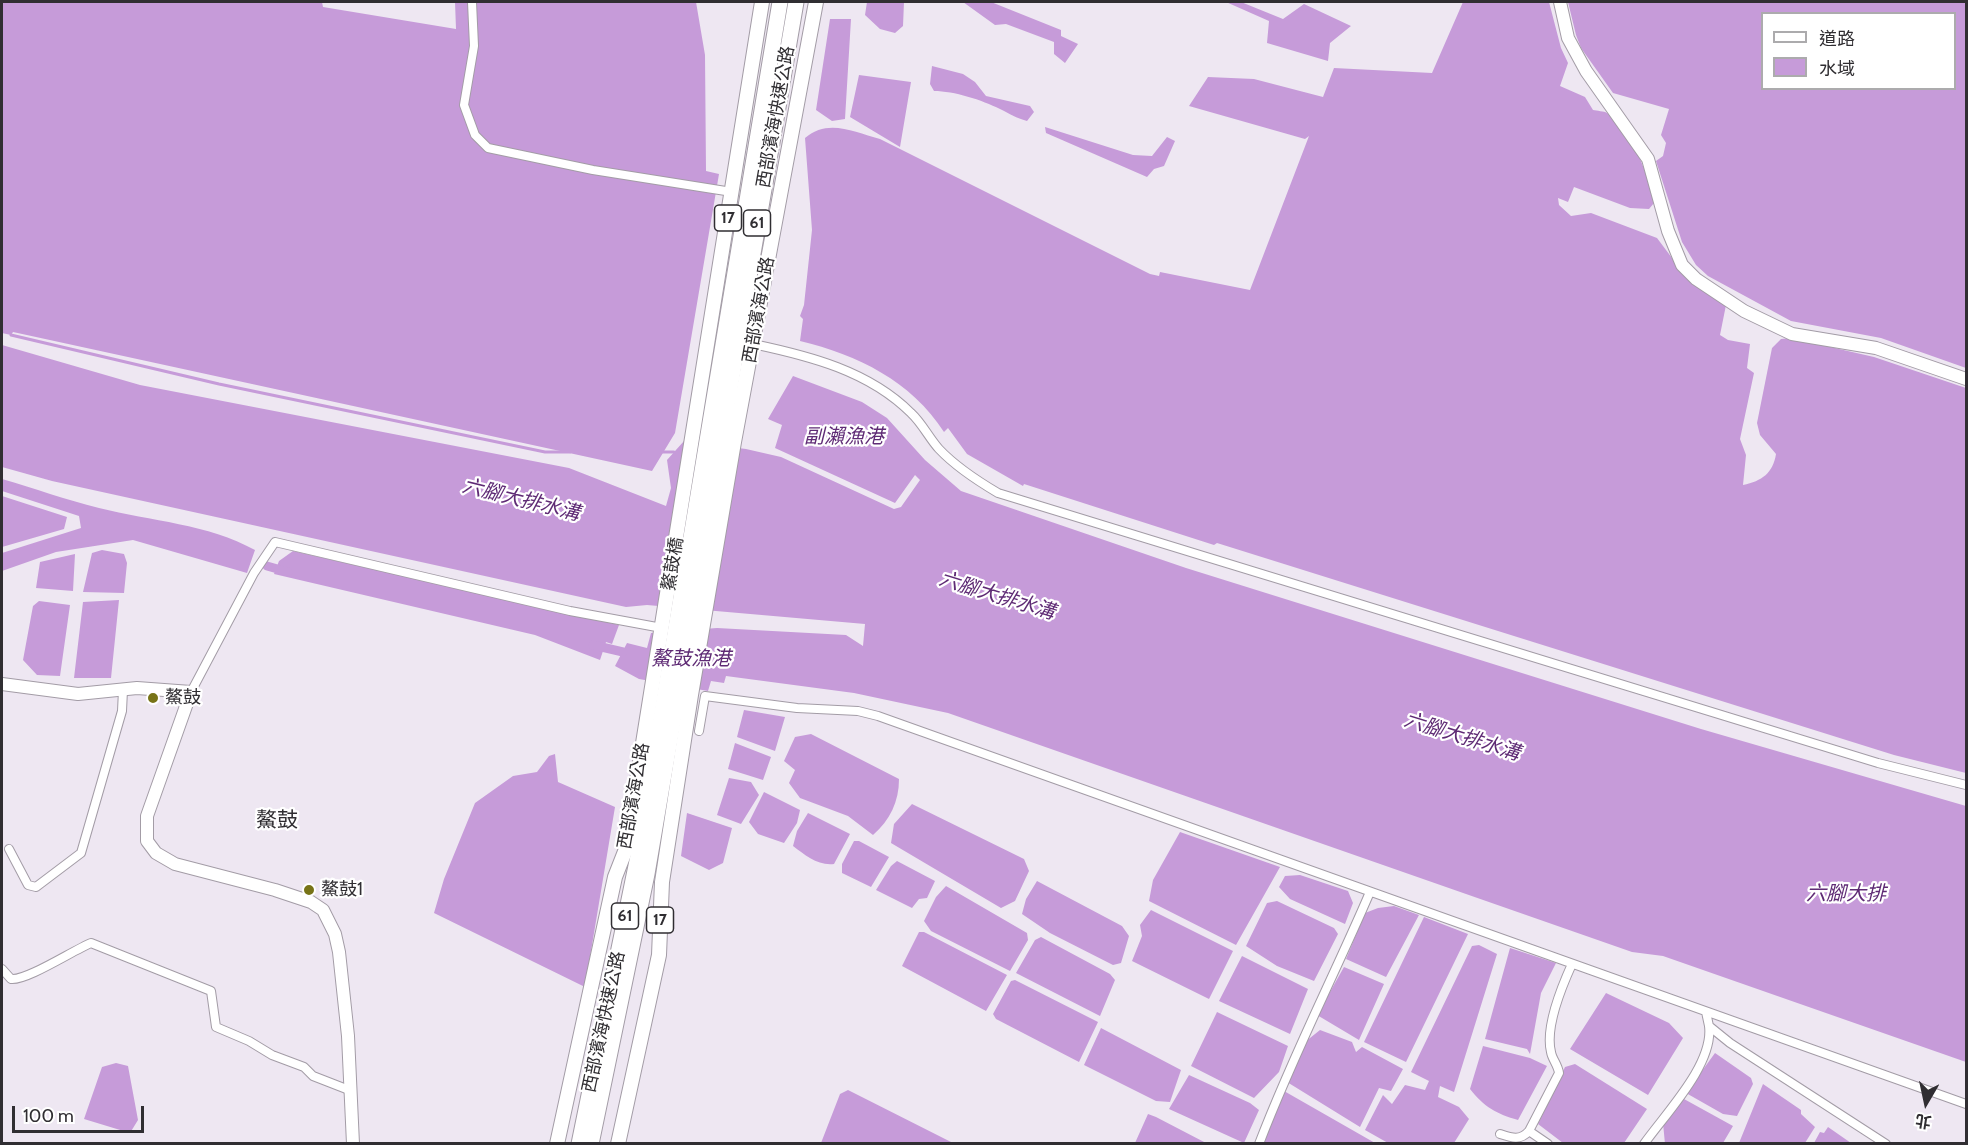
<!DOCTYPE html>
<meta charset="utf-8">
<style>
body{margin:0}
#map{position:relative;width:1968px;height:1145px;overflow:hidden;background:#eee7f2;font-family:Cabin,"Noto Sans TC",sans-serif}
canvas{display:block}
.frame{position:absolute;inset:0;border:3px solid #302e32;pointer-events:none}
.legend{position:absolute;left:1761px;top:12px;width:195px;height:78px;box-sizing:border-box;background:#fff;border:2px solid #acabad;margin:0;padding:8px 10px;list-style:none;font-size:18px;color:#302e32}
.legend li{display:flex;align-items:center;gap:12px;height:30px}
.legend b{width:30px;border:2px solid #acabad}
.north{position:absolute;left:1896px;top:1073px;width:60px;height:60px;-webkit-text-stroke:4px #fff;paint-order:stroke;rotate:189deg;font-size:16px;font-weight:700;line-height:24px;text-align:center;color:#302e32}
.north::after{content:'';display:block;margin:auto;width:21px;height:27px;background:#302e32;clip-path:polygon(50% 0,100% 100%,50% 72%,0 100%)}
.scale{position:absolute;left:12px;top:1106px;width:132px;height:27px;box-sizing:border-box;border:3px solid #302e32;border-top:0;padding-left:8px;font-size:18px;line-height:21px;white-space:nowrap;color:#302e32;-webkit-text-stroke:4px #fff;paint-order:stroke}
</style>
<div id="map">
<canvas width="1968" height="1145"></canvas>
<div class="frame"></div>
<ul class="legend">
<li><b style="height:8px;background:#fff"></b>道路</li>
<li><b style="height:16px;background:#c69bd9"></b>水域</li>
</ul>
<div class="north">北</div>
<div class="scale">100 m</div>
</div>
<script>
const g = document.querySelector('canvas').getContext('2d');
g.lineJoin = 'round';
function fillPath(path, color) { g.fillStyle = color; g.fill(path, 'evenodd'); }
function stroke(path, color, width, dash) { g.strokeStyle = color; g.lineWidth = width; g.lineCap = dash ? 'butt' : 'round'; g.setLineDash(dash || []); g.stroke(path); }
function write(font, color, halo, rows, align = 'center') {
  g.font = font + ' Cabin,"Noto Sans TC",sans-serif'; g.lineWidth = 4.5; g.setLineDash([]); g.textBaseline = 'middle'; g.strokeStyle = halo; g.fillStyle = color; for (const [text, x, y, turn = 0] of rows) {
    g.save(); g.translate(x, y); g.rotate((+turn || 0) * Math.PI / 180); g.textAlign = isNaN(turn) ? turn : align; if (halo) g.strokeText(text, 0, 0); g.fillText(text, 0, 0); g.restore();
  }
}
const water = new Path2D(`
 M2 2H322L323 7 456 29 455 2H696L705 55 706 171 719 174 675 433 652 471 13 332 11 335 2 333Z
 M867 2H904L903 26 895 33 880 29 865 15Z
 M963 2H991L1061 30V36L1078 44 1065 63 1054 54V42L1006 24 995 25Z
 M1226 2H1241L1283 19 1304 4 1351 26 1330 43 1328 61 1267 43 1269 21Z
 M1463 2H1549L1561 48 1568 63 1560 86 1585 97 1593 110C1597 111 1604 111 1607 113 1630 126 1650 178 1654 203L1649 209 1630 208 1574 187 1568 202 1558 198 1559 205 1571 216 1591 213 1657 238 1675 262 1726 305 1720 335 1728 340 1750 344 1747 368 1754 373 1740 439 1746 455 1743 485C1762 481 1773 473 1776 454L1760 435 1757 423 1772 348 1781 339 1791 338 1874 357 1966 388V773L1894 755 1217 543 1214 545 1024 484 1023 486 967 454 948 428 944 432C911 381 858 355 800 341L803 319 800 316 804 305 812 230 805 138C828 118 854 132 880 139L1150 274 1159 276 1160 272 1250 290 1309 136 1305 139 1189 106 1208 77 1254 79 1323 97 1334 68 1432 73Z
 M1568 2H1966V368L1881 338 1791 321 1708 276 1696 265 1682 242 1656 161 1663 156 1666 143 1661 135 1669 109 1613 93 1581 48 1576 35ZM1762 14H1954V88H1762Z
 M830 19H851L845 119 832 121 816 110Z
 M932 66 963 74 975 82 986 96 1030 106 1034 112 1027 121C1016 118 1010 114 1000 109 982 100 954 91 934 91L930 84Z
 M859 75 911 82 900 147 850 117Z
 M1045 127 1133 155 1152 156 1167 137 1175 141 1164 166 1154 169 1147 177 1046 133Z
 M2 345 140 385 569 468 666 506 671 488 667 460 684 441 746 449 781 457 894 509 901 507 920 480 915 475 895 503 775 448 782 425 768 419 793 376 862 402 887 418 925 460 961 491 1186 568 1701 729 1966 806V1062L1663 956 1632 952 948 713 854 693 726 676 724 683 711 681 708 691 639 679 615 666 627 643 647 648 651 633 717 628 846 635 863 646 865 624 647 605 626 607 52 481 2 467Z
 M2 479C34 488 66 500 99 508 151 521 208 524 255 550L247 573 133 540 56 552 2 571V553L81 528 79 516 2 491Z
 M2 496 67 517 64 529 2 547Z
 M102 550 124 554 127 563 124 593 83 592 92 553Z
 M293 551 619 625 612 644 606 642 600 660 535 635 274 574 279 561Z
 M75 554 73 591 36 588 40 562Z
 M119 600 111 678H74L83 602Z
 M39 601 70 605 60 676 37 675 23 660 33 606Z
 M744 710 785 717 775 751 737 737Z
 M811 734 899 779C899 802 890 820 873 835L848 816 800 798 789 783 795 770 784 761 795 737Z
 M735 743 771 757 763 780 728 769Z
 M555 754 558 782 615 807 585 987 434 913 444 879 475 803 513 776 537 772 549 756Z
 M729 778 751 782 759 795 741 824 717 815Z
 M764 792 800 810 797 823 784 843 758 834 749 822Z
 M912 804 1024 859 1029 871 1015 901 1001 908 891 843 894 824Z
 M687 813 732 828 723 863 709 870 681 856Z
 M808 813 850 834 834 864C818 866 805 855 793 846L797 831Z
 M1180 832 1280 867 1236 945 1149 901 1153 880Z
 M854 841H859L889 857 871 887 842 873V864Z
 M897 861 935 881 927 898 919 899 912 908 876 890 891 866Z
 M1300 875 1348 891 1353 903 1345 924 1290 899 1279 887 1285 876Z
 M1037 881 1122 926 1129 936 1121 963 1113 965 1050 933 1022 914 1026 899Z
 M946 886 1027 933 1028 940 1010 971 931 931 924 921 936 897Z
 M1277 901 1334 928 1338 934 1314 981 1277 966 1246 946 1267 903Z
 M1394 906 1419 915 1386 977 1346 959 1365 913 1378 908Z
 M1151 910 1233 951 1209 999 1132 961 1142 936 1140 925Z
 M1424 917 1468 934 1406 1062 1364 1042Z
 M919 932H924L1007 975 986 1011 902 966Z
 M1041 937 1110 974 1115 980 1100 1016 1016 973 1035 940Z
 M1479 945 1497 954 1454 1092 1440 1086 1438 1097 1459 1107 1469 1119 1454 1143H1388L1365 1130 1383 1095 1392 1104 1405 1085 1425 1090 1429 1081 1411 1072 1472 946Z
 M1510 948 1556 963 1541 993 1530 1054 1527 1049 1485 1039Z
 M1242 956 1308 989 1290 1034 1219 1001Z
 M1344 967 1384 984 1359 1040 1317 1015Z
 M1015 980 1098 1022 1079 1062 996 1019 993 1014 1011 981Z
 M1606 993 1669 1023 1683 1038 1648 1095 1570 1049Z
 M1217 1012 1288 1046 1279 1072 1254 1098 1191 1066Z
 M1101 1028 1181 1070 1170 1102 1156 1101 1084 1065Z
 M1320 1030 1352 1042 1356 1052 1362 1047 1403 1069 1391 1091 1379 1088 1360 1127 1287 1082 1305 1042Z
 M1483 1046 1530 1058 1547 1066 1518 1120C1497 1114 1484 1107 1470 1089Z
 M1715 1053 1751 1078 1753 1084 1737 1116 1723 1114 1686 1093Z
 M116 1063 128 1066 138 1120 130 1133 84 1119 102 1067Z
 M1575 1064 1647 1109 1624 1143H1563L1538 1124 1565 1067Z
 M1189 1075 1250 1103 1259 1110 1244 1143 1169 1109Z
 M1763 1084 1801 1110V1114L1815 1127 1805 1143H1739Z
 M848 1090 953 1143H821L840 1094Z
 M1284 1091 1375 1143 1263 1144Z
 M1684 1099 1733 1126 1723 1143 1665 1144 1663 1123Z
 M1148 1114 1156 1117 1206 1143H1135Z
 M1828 1127 1851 1143H1814L1820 1132 1824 1133Z`);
const stream = new Path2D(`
 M11 335 219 384 545 452H570
 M661 452H674`);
const canal = new Path2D(`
 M267 566 288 572
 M593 645 623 652`);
const street = new Path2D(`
 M472 2 474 46 464 105 475 135 488 148 593 170 732 192
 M753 344C810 356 869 371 911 413 922 423 929 438 939 449 956 467 976 480 998 493L1878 763 1966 785
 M191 692 254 573 275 542 570 611 662 628
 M699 731 705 696 797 708 858 711 878 716 1966 1104
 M9 849 28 885 36 887 81 853 122 711 123 690
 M2 969 11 979C26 981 72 951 91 943L211 991 216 1027 249 1041 272 1055 304 1067 313 1076 349 1090
 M1706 1012 1709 1026 1730 1043 1886 1144
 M1529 1131 1548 1144
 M1500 1134C1512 1138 1520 1141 1529 1131L1559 1073C1558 1065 1552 1059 1551 1052 1545 1028 1562 986 1572 964
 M1259 1144C1292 1057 1334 976 1370 892
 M1644 1144C1666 1113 1714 1064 1709 1026`);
const secondary = new Path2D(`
 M1560 2 1568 38 1586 71 1648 159 1668 231 1682 265 1696 279 1744 311 1792 334 1876 348 1966 379
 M2 684 78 694 137 688 191 692 147 816V841L156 853 175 864 275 890 311 902 323 910 335 934 339 952 348 1036 353 1144`);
const primary = new Path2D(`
 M557 1144 615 877 626 849 762 2
 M618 1144 659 955 662 882 691 695 734 442 816 2`);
const highway = new Path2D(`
 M579 1144 638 856 780 2
 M591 1144 647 874 796 2`);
const markers = [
 [153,698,6,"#777317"],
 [309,890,6,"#777317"]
];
const shields = [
 [728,218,27],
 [757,223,27],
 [625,916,27],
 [660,920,27]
];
const shieldNames = [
 ["17",728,218],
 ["61",757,223],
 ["61",625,916],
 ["17",660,920]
];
const streetNames = [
 ["西部濱海快速公路",776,117,-80],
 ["西部濱海公路",759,310,-80],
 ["鰲鼓橋",673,564,-81],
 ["西部濱海公路",634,796,-80],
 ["西部濱海快速公路",604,1022,-78]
];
const poiNames = [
 ["鰲鼓",165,698],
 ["鰲鼓1",321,890]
];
const waterNames = [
 ["副瀨漁港",844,437],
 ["六腳大排水溝",521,500,14],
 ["六腳大排水溝",997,596,17],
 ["鰲鼓漁港",691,659],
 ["六腳大排水溝",1462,737,17],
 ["六腳大排",1846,894]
];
const quarterNames = [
 ["鰲鼓",277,821]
];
fillPath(water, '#c69bd9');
stroke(stream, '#c69bd9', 3);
stroke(canal, '#c69bd9', 9);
stroke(street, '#a39ca6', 10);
stroke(secondary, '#a39ca6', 14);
stroke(primary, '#a39ca6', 16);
stroke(highway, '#a39ca6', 17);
stroke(street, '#fff', 8);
stroke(secondary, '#fff', 12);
stroke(primary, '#fff', 14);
stroke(highway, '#fff', 15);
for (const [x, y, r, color] of markers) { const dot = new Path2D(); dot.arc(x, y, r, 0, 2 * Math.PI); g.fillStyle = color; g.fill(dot); stroke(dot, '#fff', 2); }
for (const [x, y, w] of shields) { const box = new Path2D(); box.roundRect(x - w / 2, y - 13, w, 26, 4.5); g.fillStyle = '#fff'; g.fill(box); stroke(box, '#302e32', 1.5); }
write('bold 16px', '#302e32', null, shieldNames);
write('18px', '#302e32', '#fff', streetNames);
write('18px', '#302e32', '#fff', poiNames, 'left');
write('italic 20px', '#5f2b75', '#fff', waterNames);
write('21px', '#302e32', '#fff', quarterNames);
</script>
